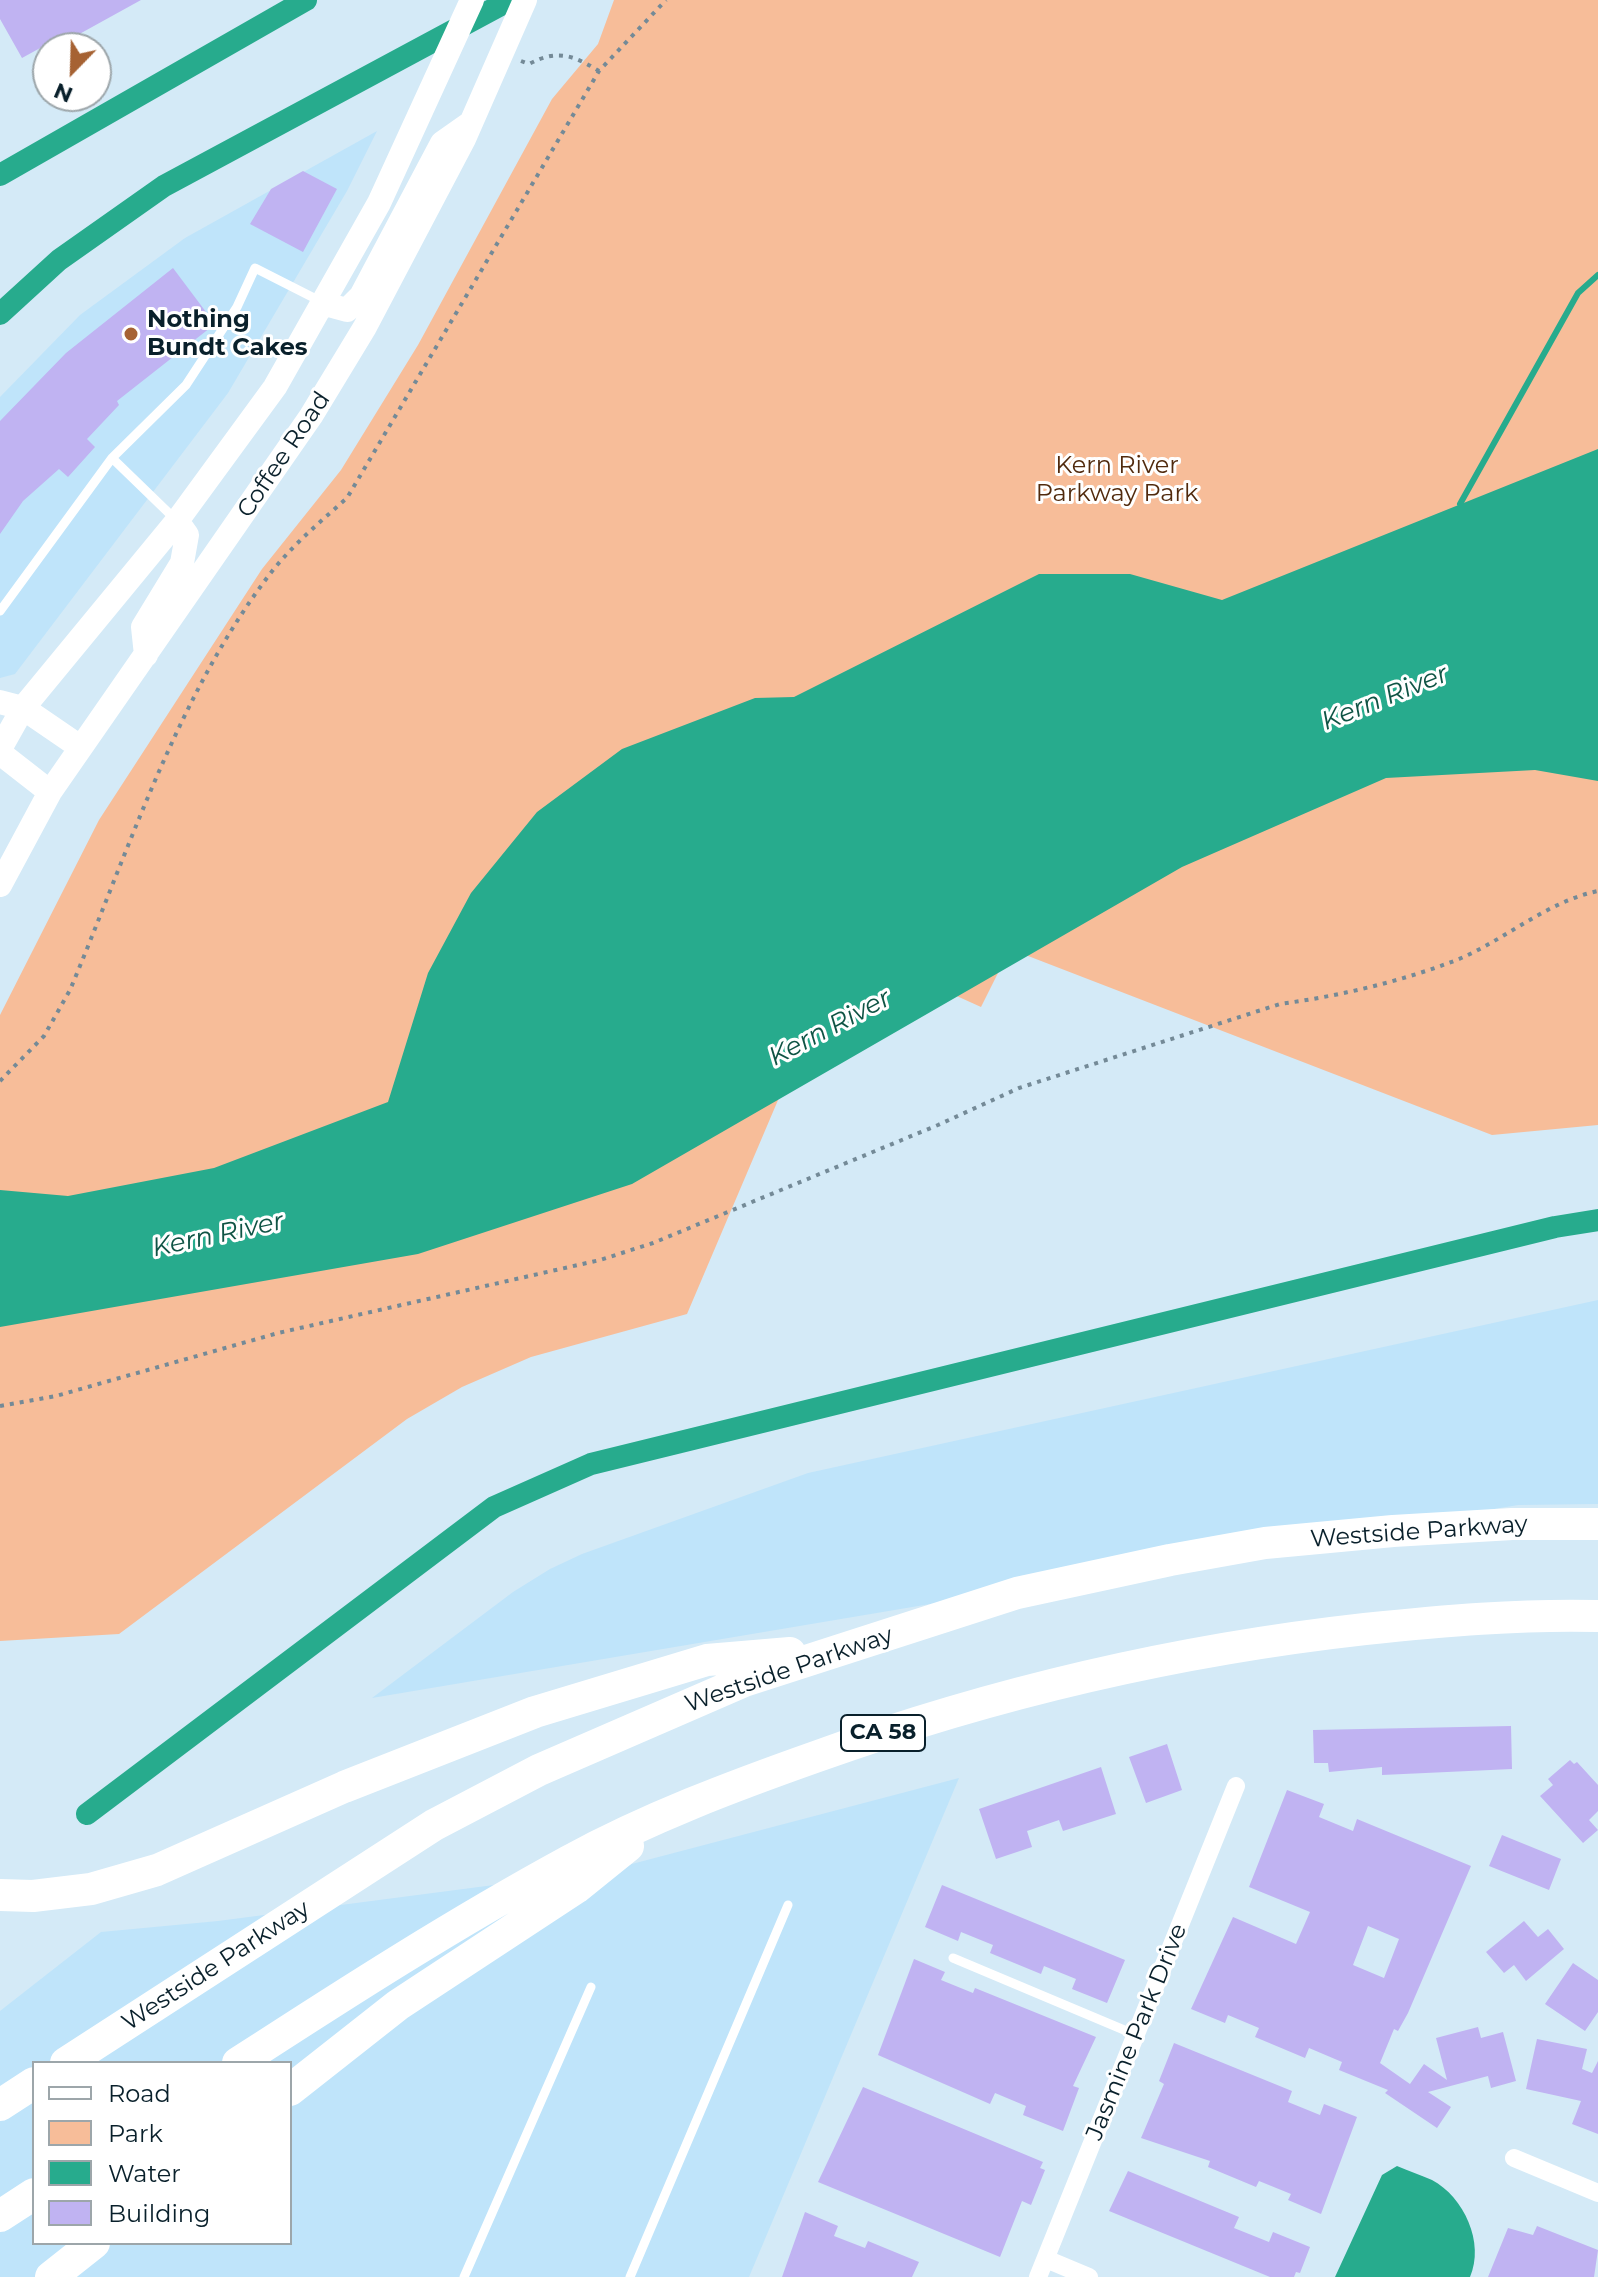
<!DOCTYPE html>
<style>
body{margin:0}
#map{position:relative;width:1598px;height:2277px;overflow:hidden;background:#d4eaf7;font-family:Montserrat,sans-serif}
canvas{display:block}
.legend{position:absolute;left:32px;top:2061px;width:260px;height:184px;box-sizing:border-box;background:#fff;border:2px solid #9da6aa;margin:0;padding:10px 14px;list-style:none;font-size:24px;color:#09202b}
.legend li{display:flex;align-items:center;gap:16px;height:40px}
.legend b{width:40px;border:2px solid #9da6aa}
.north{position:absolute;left:32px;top:32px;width:80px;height:80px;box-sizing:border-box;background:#fff;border:2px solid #9da6aa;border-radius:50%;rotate:203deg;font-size:22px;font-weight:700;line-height:32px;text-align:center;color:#09202b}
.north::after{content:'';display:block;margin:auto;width:28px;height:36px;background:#a66233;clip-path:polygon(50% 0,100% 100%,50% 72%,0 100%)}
</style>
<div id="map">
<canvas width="1598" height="2277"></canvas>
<ul class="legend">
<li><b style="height:10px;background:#fff"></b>Road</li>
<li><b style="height:22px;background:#f7bd99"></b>Park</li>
<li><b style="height:22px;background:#27ab8d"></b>Water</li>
<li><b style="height:22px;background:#c0b3f2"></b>Building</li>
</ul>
<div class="north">N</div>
</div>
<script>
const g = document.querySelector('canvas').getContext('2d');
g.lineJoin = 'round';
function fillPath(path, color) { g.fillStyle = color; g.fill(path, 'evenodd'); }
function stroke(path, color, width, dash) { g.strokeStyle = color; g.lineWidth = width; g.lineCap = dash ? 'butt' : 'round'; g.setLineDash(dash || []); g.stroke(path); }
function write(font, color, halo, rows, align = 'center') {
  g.font = font + ' Montserrat,sans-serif'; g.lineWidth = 6; g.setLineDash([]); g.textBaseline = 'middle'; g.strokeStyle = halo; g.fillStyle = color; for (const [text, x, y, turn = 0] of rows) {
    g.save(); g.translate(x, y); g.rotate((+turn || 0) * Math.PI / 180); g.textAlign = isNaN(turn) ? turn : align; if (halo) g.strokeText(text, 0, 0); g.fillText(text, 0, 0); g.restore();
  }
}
const built = new Path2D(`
 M377 131 347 191 228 393 15 674 0 678V397L80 315 185 238Z
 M1598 1300V1504L1518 1505 372 1698 513 1592 550 1569 582 1554 808 1473Z
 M959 1778 749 2277H0V2011L101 1932 218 1921 609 1870ZM34 2063H290V2243H34Z`);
const green = new Path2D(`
 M614 0H1598V1125L1492 1135 1010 949 981 1007 844 945 687 1314 531 1357 462 1387 407 1419 119 1634 0 1641V1015L99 820 262 569 341 470 418 345 552 99 598 44Z`);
const water = new Path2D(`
 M1598 449V781L1535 770 1386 778 1182 867 632 1184 418 1254 0 1327V1190L68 1196 214 1168 388 1102 428 973 471 893 537 812 622 749 755 698 794 697 1039 574H1130L1222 600Z
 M1397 2166C1408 2171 1421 2175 1432 2180 1464 2197 1485 2243 1470 2277H1335L1382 2175Z`);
const stream = new Path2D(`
 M1460 504 1578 293 1598 275`);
const canal = new Path2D(`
 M0 175 306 0
 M0 314 59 260 164 186 510 0
 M87 1814 494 1507 591 1464 1555 1227 1598 1220`);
const building = new Path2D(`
 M0 0H141L45 53 42 47 22 58 0 19Z
 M303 171 337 189 303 252 250 224 271 189Z
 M173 268 215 324 117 401 119 405 87 439 95 447 68 477 59 469 23 501 0 534V421L66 353Z
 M1511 1726 1512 1769 1382 1775V1767L1329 1772 1328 1763H1314L1313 1730Z
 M1167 1744 1182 1790 1146 1803 1129 1757Z
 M1570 1760 1574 1764 1577 1762 1598 1785V1811L1589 1820 1598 1830 1583 1843 1540 1796 1553 1785 1548 1779Z
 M1101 1767 1116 1814 1063 1831 1059 1820 1027 1831 1032 1847 996 1859 979 1809Z
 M1287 1790 1324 1804 1319 1817 1353 1831 1357 1819 1471 1866 1408 2013 1398 2031 1394 2029 1380 2063 1410 2084 1424 2064 1447 2080 1436 2038 1478 2027 1481 2038 1503 2032 1516 2081 1491 2088 1488 2076 1428 2092 1451 2107 1437 2128 1385 2093 1388 2090 1339 2070 1342 2062 1309 2048 1305 2058 1255 2037 1259 2028 1228 2015 1225 2023 1191 2009 1233 1917 1296 1944 1310 1912 1249 1887ZM1368 1926 1399 1939 1384 1978 1353 1965Z
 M1502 1835 1561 1859 1549 1890 1489 1866Z
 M942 1885 1125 1960 1107 2003 1072 1989 1076 1979 1044 1966 1041 1974 990 1953 993 1945 961 1932 958 1941 925 1927Z
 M1524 1921 1538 1937 1548 1929 1564 1949 1526 1981 1514 1965 1504 1973 1486 1952Z
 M914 1959 945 1972 941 1980 973 1993 975 1988 1096 2037 1073 2086 1079 2088 1063 2131 1023 2115 1026 2106 995 2093 990 2104 878 2055Z
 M1573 1963 1598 1980V2012L1585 2031 1545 2004Z
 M1537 2039 1587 2049 1582 2069 1592 2073 1598 2061V2134L1572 2124 1581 2101 1526 2089Z
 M1174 2043 1292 2091 1288 2102 1320 2115 1324 2104 1357 2117 1321 2214 1288 2200 1291 2194 1259 2181 1256 2187 1208 2167 1210 2161 1141 2138 1164 2084 1159 2081Z
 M863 2087 1043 2162 1040 2168 1045 2170 1031 2205 1022 2201 1000 2257 818 2182Z
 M1128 2171 1239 2217 1234 2228 1269 2242 1273 2232 1310 2247 1300 2273 1296 2272 1294 2277H1270L1109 2211Z
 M805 2212 838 2226 834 2236 865 2248 868 2241 919 2262 912 2277H782Z
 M1537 2226 1598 2250 1594 2277H1488L1508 2228 1533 2235Z`);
const path = new Path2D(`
 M521 61 529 64C557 49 573 55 599 71
 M0 1081 44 1036 70 990C129 850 179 691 273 570 295 543 321 521 347 498L599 71 666 0
 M0 1406 56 1396 278 1333 600 1260 653 1243 938 1125 1019 1088 1280 1004C1339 996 1399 982 1454 961 1503 942 1545 902 1598 891`);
const lane = new Path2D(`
 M112 458 176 520
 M0 611 112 458 186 385 237 307 255 268 322 302
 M953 1958 1136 2035
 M464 2277 591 1987
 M630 2277 788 1905`);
const street = new Path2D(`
 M1514 2158 1598 2193
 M1046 2259 1089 2277
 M1038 2277 1236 1786`);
const secondary = new Path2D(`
 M325 304 347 310 361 296 442 143 469 124
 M146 655 143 627 182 563 187 535 177 521
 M0 702 23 708 80 747
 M0 749 23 708 177 521 275 387 379 203 472 0
 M0 753 50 792
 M0 885 50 792 311 416 365 327 464 139 525 0`);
const highway = new Path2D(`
 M0 1895 33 1896 91 1889 157 1870 344 1787 535 1712 707 1660 790 1653
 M66 2063 434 1825 539 1770 744 1681 1017 1593 1170 1560 1265 1543 1393 1531 1512 1524H1598
 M238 2063C346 1993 455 1923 569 1861 648 1818 733 1786 818 1756 996 1692 1176 1650 1365 1629 1442 1621 1520 1614 1598 1616
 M290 2090 398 2005 576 1888 628 1846
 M0 2105 34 2083
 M0 2216 34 2194
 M51 2277 94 2243`);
const markers = [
 [131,334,8,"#a66233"]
];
const shields = [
 [883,1733,84]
];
const shieldNames = [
 ["CA 58",883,1733]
];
const poiNames = [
 ["Nothing",147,320],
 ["Bundt Cakes",147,348]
];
const streetNames = [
 ["Coffee Road",284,455,-56],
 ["Westside Parkway",1419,1532,-4],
 ["Westside Parkway",789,1670,-19],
 ["Westside Parkway",216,1966,-33],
 ["Jasmine Park Drive",1137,2032,-68]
];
const parkNames = [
 ["Kern River",1117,466],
 ["Parkway Park",1117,494]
];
const waterNames = [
 ["Kern River",1385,698,-22],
 ["Kern River",830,1028,-28],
 ["Kern River",218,1235,-12]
];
fillPath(built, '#bfe4fa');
fillPath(green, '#f7bd99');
fillPath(water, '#27ab8d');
stroke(stream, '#27ab8d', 6);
stroke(canal, '#27ab8d', 22);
fillPath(building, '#c0b3f2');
stroke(path, '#748a97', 4, [4, 6]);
stroke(lane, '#fff', 9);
stroke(street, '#fff', 18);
stroke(secondary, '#fff', 24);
stroke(highway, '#fff', 32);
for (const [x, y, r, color] of markers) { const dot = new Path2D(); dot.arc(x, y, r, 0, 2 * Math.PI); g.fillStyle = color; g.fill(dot); stroke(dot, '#fff', 3); }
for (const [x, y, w] of shields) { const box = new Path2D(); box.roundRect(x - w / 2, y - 18, w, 36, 6); g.fillStyle = '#fff'; g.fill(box); stroke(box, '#09202b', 2); }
write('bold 22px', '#09202b', null, shieldNames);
write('bold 24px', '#09202b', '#fff', poiNames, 'left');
write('24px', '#09202b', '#fff', streetNames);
write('24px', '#512a0d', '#fff', parkNames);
write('italic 26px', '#0f5445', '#fff', waterNames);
</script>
